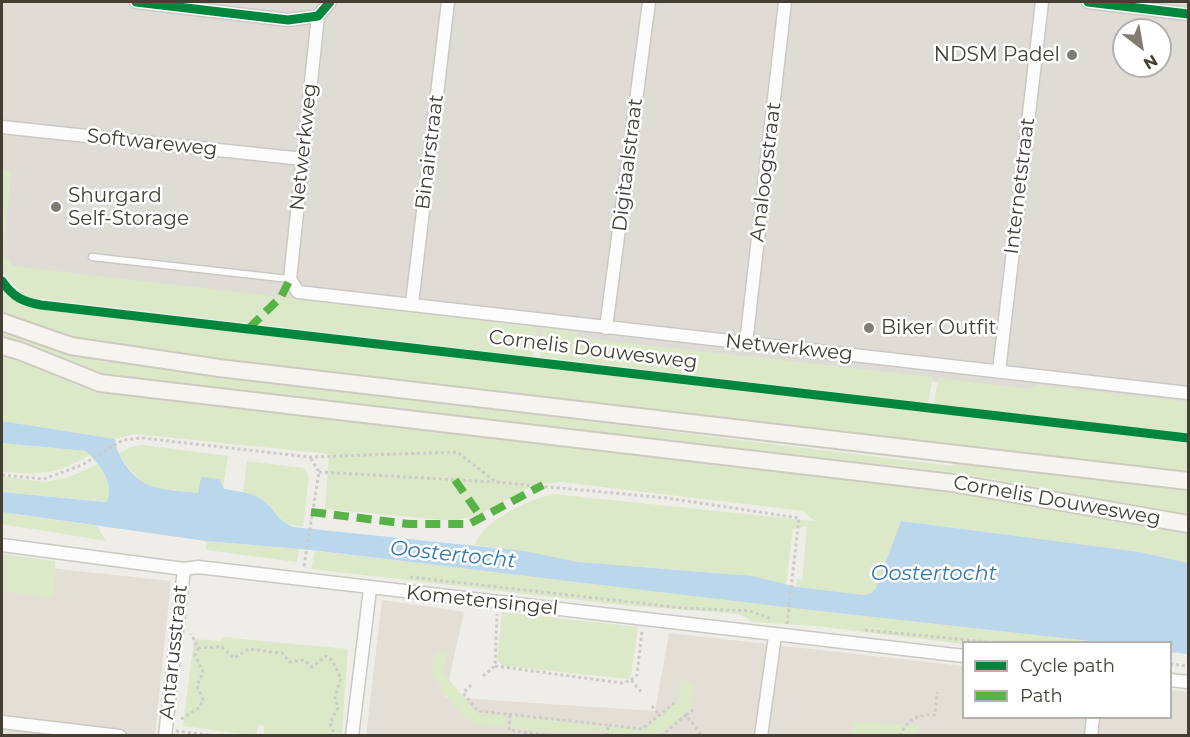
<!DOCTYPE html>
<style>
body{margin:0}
#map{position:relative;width:1190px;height:737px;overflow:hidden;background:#efede8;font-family:Montserrat,sans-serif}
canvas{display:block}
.frame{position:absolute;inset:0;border:3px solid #443f35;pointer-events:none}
.legend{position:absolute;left:962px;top:641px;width:210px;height:78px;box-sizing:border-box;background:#fff;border:2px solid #b4b2ae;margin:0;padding:8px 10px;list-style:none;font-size:18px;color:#443f35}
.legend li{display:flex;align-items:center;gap:12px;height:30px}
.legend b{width:30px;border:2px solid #b4b2ae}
.north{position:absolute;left:1112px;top:18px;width:60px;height:60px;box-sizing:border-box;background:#fff;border:2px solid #b4b2ae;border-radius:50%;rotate:149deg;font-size:16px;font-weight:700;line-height:24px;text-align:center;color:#443f35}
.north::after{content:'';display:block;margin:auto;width:21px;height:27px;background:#807c74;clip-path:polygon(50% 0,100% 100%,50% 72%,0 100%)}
</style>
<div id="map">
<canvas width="1190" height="737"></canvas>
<div class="frame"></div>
<ul class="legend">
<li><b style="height:8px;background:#00873e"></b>Cycle path</li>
<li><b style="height:8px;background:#57b346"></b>Path</li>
</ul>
<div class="north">N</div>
</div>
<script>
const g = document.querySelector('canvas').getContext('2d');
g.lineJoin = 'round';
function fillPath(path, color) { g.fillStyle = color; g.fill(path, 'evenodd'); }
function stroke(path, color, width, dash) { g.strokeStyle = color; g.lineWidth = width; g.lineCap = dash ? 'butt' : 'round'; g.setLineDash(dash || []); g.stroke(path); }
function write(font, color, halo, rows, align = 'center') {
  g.font = font + ' Montserrat,sans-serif'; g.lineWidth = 5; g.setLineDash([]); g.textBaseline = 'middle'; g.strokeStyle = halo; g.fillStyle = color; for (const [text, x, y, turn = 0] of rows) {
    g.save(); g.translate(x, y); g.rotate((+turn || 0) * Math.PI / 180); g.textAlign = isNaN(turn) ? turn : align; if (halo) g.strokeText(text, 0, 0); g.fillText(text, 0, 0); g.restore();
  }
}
const residential = new Path2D(`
 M2 563 171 581 155 735 2 736Z
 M382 600 464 612 445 697 655 711 669 633 963 666 964 718H1170L1171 690 1188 692V735L366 736Z`);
const industrial = new Path2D(`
 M2 2H1188V411L2 274ZM1124 30H1160V66H1124Z`);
const green = new Path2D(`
 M2 170 11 171 3 254 13 266 537 327 533 357 25 297 2 272Z
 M2 286 20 305 1188 443V473L76 344 2 317Z
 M543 328 577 332 578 337 618 342 933 377 928 403 540 357Z
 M2 330 154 368 952 466 957 461 1188 488V516L960 473 83 374 2 339Z
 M2 353 47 369 74 384 95 392 982 495 1188 531V563L1140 552 901 521 876 588 871 593 864 595 797 587V579L802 580 807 526 793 529 786 585C719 568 648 570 579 562 544 558 510 549 475 545 482 521 529 499 553 494L814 521 803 511 561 482 534 485 478 515 454 521 325 509 329 454 135 434 115 439 2 421Z
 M938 378 1031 389 1038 385 1188 402V433L934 405Z
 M2 443 86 451 90 455C54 475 42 475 2 472Z
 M143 445 228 456 223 489 201 477 198 493C156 488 142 493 119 453L131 447Z
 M247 461 304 468 309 477 303 527 286 524C274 511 262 496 243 493Z
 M98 464C106 476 113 488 107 502L2 492V476L44 482 69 477Z
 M2 512 97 526 106 541 2 524Z
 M206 541 299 549 297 562 206 550Z
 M315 551 1099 642 963 644 815 626 753 622 739 614 622 605 311 569Z
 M2 554 55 561 53 598 2 591Z
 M502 612 638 627 631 675 629 679 503 666 497 660Z
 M222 637 348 649 342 735H264V726L258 725 256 736 183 726 194 639 221 641Z
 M438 651 448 652 443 673 477 712 507 715 505 727 471 723C457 707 415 671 438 651Z
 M681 679 694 684 691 709 658 735H608L609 726 642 730 678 701Z
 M512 716 606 726V731L598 729C579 737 535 730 511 728Z
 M853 722 919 725 917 735H852Z`);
const water = new Path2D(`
 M2 421 115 439C115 447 119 454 123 461 141 492 165 489 198 493L201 477 219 479 224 489C236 491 250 492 261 499 273 507 279 522 293 527L524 551 578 562 752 576 797 587 864 595 871 593 876 588 901 521 1140 552 1188 563V654L1171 652 1170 642H1099L785 607 311 550 206 541 2 512V492L104 502H107C115 482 99 464 86 451L2 443Z`);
const path = new Path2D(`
 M319 472 494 482
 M2 475 44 479 82 465 123 440 142 438 310 457 457 452 496 482 667 498 799 518 787 624
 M304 566 319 472 310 457
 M410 577 683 608 750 611 772 619
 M865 630 988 642
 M198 648 222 647 234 658 249 649 282 653 290 662 304 660 312 667 326 656 332 660 341 678 335 697 338 708 330 723 335 736
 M1170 664 1188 666
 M495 666 622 683 631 680 643 694
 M483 676 495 666 497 614
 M631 680 637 675 642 631
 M471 685 463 693 478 711 608 725
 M652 706 659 715
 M510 715 509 730 548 735
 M686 715 693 710
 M181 719 199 708 203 700 197 686 203 672 195 655 198 648 191 634
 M176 731 218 736
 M607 736 608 725 642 729 677 701
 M661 736 686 715 702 736
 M900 736C907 719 918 714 935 715L937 692`);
const service = new Path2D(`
 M92 257 289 279`);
const minor = new Path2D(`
 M136 2 288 20 318 16 330 2
 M1088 2 1188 14
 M318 16 290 279 298 292 1188 393
 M2 127 303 159
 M412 303 448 2
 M606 328 649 2
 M746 343 785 2
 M999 371 1042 2
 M2 545 184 569 198 567 964 656
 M1170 680 1188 682
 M2 722 120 736
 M165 736 184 569
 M352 736 370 589
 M761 736 775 636
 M1091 736 1093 718`);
const secondary = new Path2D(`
 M2 322 71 346 219 368 1188 481
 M2 346 20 351 100 383 953 483 1188 524`);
const quiet = new Path2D(`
 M249 328 281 297 290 279
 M455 480 481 517
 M311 512 409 524H469L543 485`);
const cycleway = new Path2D(`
 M136 2 288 20 318 16 330 2
 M1088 2 1188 14
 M2 281C13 297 23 302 41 305L1188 438`);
const markers = [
 [1072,55,6,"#807c74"],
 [56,207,6,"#807c74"],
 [869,328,6,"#807c74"]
];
const poiNames = [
 ["NDSM Padel",1060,55,"right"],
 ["Shurgard",68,196],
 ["Self-Storage",68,219],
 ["Biker Outfit",881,328]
];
const streetNames = [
 ["Softwareweg",152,143,6],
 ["Netwerkweg",304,147,-84],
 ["Binairstraat",430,152,-83],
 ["Digitaalstraat",628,165,-83],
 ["Analoogstraat",766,172,-83],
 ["Internetstraat",1020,186,-83],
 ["Netwerkweg",789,348,6],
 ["Cornelis Douwesweg",593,350,7],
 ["Cornelis Douwesweg",1057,501,10],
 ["Kometensingel",482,601,6],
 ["Antarusstraat",174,652,-84]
];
const waterNames = [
 ["Oostertocht",453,555,6],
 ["Oostertocht",934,574]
];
fillPath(residential, '#e3dfd6');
fillPath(industrial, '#dfdcd6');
fillPath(green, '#dce9c9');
fillPath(water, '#bad7ec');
stroke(service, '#cbc9c4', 9);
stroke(minor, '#cbc9c4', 15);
stroke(secondary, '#cecac0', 20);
stroke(path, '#cdcbc7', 3, [3, 3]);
stroke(service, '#fdfcfc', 6);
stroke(minor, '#fdfcfc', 12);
stroke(secondary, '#f6f4ee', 16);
stroke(quiet, '#57b346', 8, [15, 8]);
stroke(cycleway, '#00873e', 9);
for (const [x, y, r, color] of markers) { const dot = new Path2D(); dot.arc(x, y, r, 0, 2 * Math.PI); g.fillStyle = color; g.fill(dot); stroke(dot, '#fff', 2); }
write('20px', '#443f35', '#fff', poiNames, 'left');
write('20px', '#443f35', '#fff', streetNames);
write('italic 21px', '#3377ab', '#fff', waterNames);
</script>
